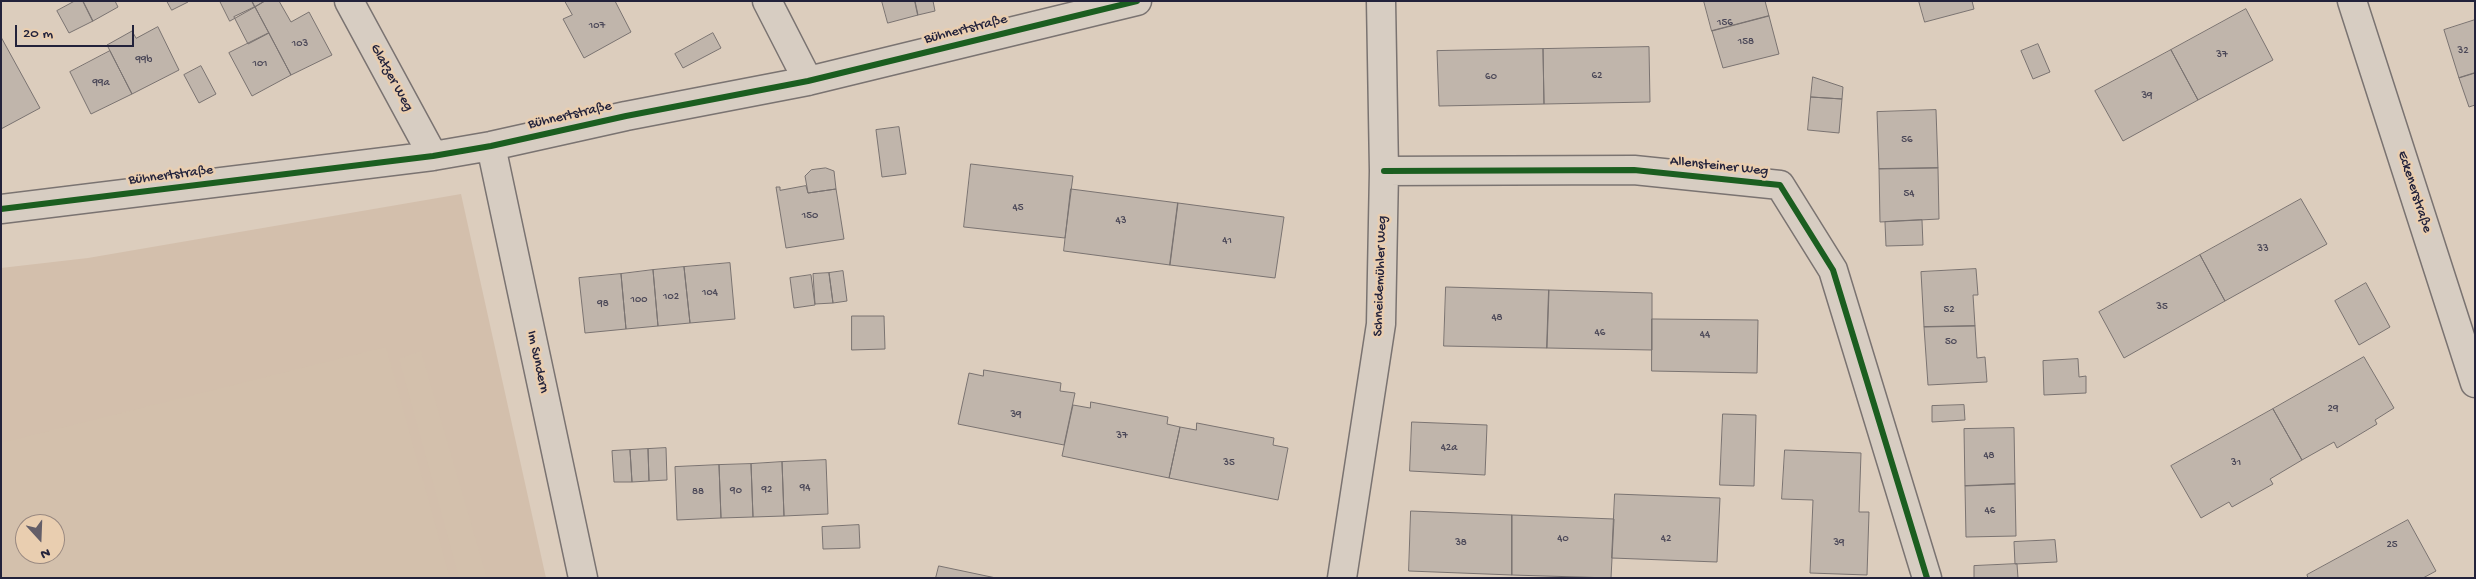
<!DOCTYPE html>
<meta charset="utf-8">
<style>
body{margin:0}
#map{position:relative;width:2476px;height:579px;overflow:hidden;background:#dccdbd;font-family:"Gochi Hand",sans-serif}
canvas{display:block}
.frame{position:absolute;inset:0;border:2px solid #22223b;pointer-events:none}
.north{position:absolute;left:15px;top:514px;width:50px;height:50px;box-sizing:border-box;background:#e9ceb0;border:1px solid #998981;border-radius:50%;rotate:160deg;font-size:14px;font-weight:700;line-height:20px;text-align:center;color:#22223b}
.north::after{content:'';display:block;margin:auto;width:18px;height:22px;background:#635e68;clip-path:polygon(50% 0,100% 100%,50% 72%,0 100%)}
.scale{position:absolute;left:15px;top:25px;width:119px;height:22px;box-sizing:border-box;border:2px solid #22223b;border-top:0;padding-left:6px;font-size:15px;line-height:18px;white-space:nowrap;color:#22223b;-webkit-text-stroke:4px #e9ceb0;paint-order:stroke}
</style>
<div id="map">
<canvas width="2476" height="579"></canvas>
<div class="frame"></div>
<div class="north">N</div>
<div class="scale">20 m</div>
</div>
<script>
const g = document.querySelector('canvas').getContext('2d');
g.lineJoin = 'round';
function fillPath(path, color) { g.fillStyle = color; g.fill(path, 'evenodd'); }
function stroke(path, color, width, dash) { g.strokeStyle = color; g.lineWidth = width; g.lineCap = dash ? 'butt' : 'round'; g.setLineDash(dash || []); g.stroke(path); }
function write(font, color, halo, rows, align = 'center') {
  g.font = font + ' "Gochi Hand",sans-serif'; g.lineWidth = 5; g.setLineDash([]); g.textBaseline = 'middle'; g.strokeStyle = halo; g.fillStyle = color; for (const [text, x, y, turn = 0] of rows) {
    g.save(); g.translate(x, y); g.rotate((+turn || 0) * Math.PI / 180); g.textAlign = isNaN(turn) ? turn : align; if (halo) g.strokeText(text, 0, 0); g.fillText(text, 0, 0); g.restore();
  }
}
const built = new Path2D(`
 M461 194 546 578H1V268L88 258ZM25 524H55V554H25Z`);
const green = new Path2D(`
 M386 347 450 578H9L1 552V443ZM25 524H55V554H25Z
 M421 351 487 578H459L399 359Z`);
const building = new Path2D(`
 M75 1H83L93 21 69 33 57 11Z
 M83 1H115L118 7 93 21Z
 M167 1H188V2L172 10Z
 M220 1H252L255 7 230 21Z
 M252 1H265L255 7Z
 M265 1H279L291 22 309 12 332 55 291 75 255 7Z
 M565 1H615L631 32 584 58 563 19 572 15Z
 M882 1H915L918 15 888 23Z
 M915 1H933L935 11 918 15Z
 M1704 1H1765L1769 16 1712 31Z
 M1919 1H1972L1974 9 1925 22Z
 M255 7 269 33 248 44 234 17Z
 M2246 9 2273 60 2198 100 2171 50Z
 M1769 16 1779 54 1723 68 1712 31Z
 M2475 20V73L2459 78 2444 30Z
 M158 27 179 70 132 94 107 45 132 31 136 38Z
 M269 33 291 75 252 96 229 53Z
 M713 33 721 48 683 68 675 54Z
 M1 37 40 108 1 129Z
 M2038 44 2050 72 2033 79 2021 51Z
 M1649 47 1650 102 1544 104 1543 49Z
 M1543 49 1544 104 1439 106 1437 51Z
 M2171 50 2198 100 2123 141 2095 91Z
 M110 51 132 94 91 114 70 72Z
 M201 66 216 94 199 103 184 75Z
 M2475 73V105L2469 107 2459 78Z
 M1813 77 1843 87 1842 99 1811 97Z
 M1811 97 1842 99 1839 133 1808 130Z
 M1936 110 1938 168 1879 169 1877 112Z
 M899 127 906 174 882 177 876 130Z
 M971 164 1073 176 1065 238 964 227Z
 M826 168 834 171 836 189 808 193 805 176 811 170Z
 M1938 168 1939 219 1880 222 1879 169Z
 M806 186 808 193 836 189 844 239 786 248 776 187H780V190Z
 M1071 189 1178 203 1170 265 1064 251Z
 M2301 199 2327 244 2225 301 2200 255Z
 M1178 203 1284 217 1275 278 1170 265Z
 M1922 220 1923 245 1886 246 1885 222Z
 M2200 255 2225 301 2124 358 2099 312Z
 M730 263 735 319 690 323 684 267Z
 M684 267 690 323 658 326 653 270Z
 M1976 269 1978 295H1973L1975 326 1924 327 1921 272Z
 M653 270 658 326 626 329 621 274Z
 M843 271 847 301 833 303 829 273Z
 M829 273 833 303 815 304 813 274Z
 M621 274 626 329 585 333 579 278Z
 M811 275 815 305 794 308 790 278Z
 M2366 283 2390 327 2359 345 2335 301Z
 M1446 287 1549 290 1547 348 1444 346Z
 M1549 290 1652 293V350L1547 348Z
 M852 316H884L885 349 852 350Z
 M1652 319 1758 320 1757 373 1652 371Z
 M1975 326 1977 358 1985 357 1987 382 1928 385 1924 327Z
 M2364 357 2394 408 2375 420 2377 424 2337 448 2334 442 2302 460 2273 409Z
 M2078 359 2079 377 2086 376V393L2044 395 2043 361Z
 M984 370 1061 383 1060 391 1075 393 1064 445 958 424 969 373 983 376Z
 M1091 402 1168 417 1167 424 1180 427 1169 478 1062 456 1073 405 1090 408Z
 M1964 405 1965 420 1932 422V406Z
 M2273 409 2302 460 2270 479 2273 484 2232 507 2229 502 2201 518 2171 466Z
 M1723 414 1756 415 1754 486 1720 485Z
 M1412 422 1487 425 1485 475 1410 471Z
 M1197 423 1274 438 1273 445 1288 448 1278 500 1169 478 1180 427 1196 430Z
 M2014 428 2015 484 1965 486 1964 429Z
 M666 448 667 480 649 481 648 449Z
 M648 449 649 481 632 482 630 450Z
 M630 450 632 482H614L612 451Z
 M1785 450 1861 453 1859 512H1869L1867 575 1810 573 1813 500 1782 499Z
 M826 460 828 514 784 516 782 462Z
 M782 462 784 516 753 517 751 464Z
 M751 464 753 517 721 518 719 465Z
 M719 465 721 518 677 520 675 467Z
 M2015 484 2016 536 1966 537 1965 486Z
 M1615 494 1720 498 1717 562 1612 558Z
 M1411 511 1512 515V575L1409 571Z
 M1512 515 1614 519 1611 578 1512 575Z
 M2408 520 2436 571 2423 578H2308L2307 575Z
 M859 525 860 548 823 549 822 527Z
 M2055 540 2057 562 2015 564 2014 542Z
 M2017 564 2018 578H1974V566Z
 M939 566 996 578H936Z`);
const street = new Path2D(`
 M349 1 433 156
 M767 1 808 81
 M2352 1 2475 383
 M491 146 583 578
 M1384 171 1634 170 1780 185 1833 270 1927 578
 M1 209 433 156 491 146 626 116 808 81 1137 1
 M1342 578 1381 324 1384 171 1381 1`);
const cycleway = new Path2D(`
 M1384 171 1634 170 1780 185 1833 270 1927 578
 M1 209 433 156 491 146 626 116 808 81 1137 1`);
const numberNames = [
 ["156",1725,23],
 ["107",597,26],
 ["158",1746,42],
 ["103",300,44],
 ["32",2463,51],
 ["37",2222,55],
 ["99b",144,60],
 ["101",260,64],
 ["62",1597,76],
 ["60",1491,77],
 ["99a",101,83],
 ["39",2147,96],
 ["56",1907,140],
 ["54",1909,194],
 ["45",1018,208],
 ["150",810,216],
 ["43",1121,221],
 ["41",1227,241],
 ["33",2263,249],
 ["104",710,293],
 ["102",671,297],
 ["100",639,300],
 ["98",603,304],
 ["35",2162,307],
 ["52",1949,310],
 ["48",1497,318],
 ["46",1600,333],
 ["44",1705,335],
 ["50",1951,342],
 ["29",2333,409],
 ["39",1016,415],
 ["37",1122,436],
 ["42a",1449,448],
 ["48",1989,456],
 ["35",1229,463],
 ["31",2236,463],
 ["94",805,488],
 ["92",767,490],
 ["90",736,491],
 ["88",698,492],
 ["46",1990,511],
 ["40",1563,539],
 ["42",1666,539],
 ["38",1461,543],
 ["39",1839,543],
 ["25",2392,545]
];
const streetNames = [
 ["Bühnertstraße",966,30,-14],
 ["Glatzer Weg",391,78,61],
 ["Bühnertstraße",570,116,-13],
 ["Allensteiner Weg",1719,167,6],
 ["Bühnertstraße",171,176,-7],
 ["Eckenerstraße",2414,192,72],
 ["Schneidemühler Weg",1381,276,-88],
 ["Im Sundern",537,362,78]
];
fillPath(built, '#d3bfac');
fillPath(green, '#d3c0ac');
fillPath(building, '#c0b5ab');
stroke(building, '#7a7371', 1);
stroke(street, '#7a7371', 31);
stroke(street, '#d7cdc2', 28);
stroke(cycleway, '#1b5e20', 6);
write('11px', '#4a4757', null, numberNames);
write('14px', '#22223b', '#e9ceb0', streetNames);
</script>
